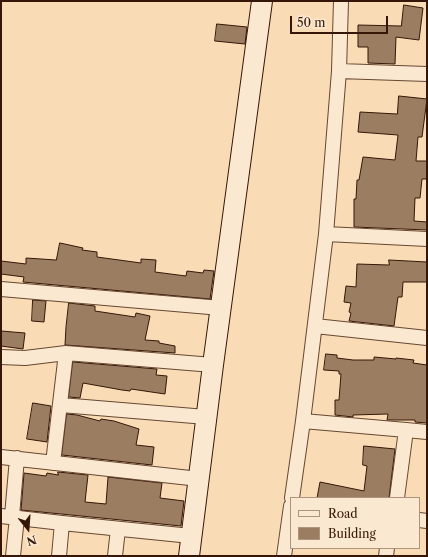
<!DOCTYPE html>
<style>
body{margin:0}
#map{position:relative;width:428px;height:557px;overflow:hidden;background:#f9dcb6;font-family:"Libre Caslon Text",serif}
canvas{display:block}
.frame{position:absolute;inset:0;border:2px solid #361606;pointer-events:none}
.legend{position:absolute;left:290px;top:497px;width:130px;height:52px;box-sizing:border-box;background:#fbe8d0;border:1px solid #ac947f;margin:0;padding:5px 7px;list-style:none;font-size:12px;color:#361606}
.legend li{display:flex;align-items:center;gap:8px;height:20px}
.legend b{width:20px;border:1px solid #ac947f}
.north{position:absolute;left:8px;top:509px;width:40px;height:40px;-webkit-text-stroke:3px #fbe8d0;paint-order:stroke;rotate:163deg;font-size:11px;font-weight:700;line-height:16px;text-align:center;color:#361606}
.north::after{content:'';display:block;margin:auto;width:14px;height:18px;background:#361606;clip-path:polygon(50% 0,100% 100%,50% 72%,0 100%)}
.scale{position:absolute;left:290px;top:16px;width:98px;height:18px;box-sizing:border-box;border:2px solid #361606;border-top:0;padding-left:5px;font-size:12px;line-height:14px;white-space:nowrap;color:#361606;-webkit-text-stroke:3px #fbe8d0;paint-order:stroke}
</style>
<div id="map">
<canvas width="428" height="557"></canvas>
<div class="frame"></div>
<ul class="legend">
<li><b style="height:5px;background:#fbe8d0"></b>Road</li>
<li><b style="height:11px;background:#9b7d62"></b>Building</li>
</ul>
<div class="north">N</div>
<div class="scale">50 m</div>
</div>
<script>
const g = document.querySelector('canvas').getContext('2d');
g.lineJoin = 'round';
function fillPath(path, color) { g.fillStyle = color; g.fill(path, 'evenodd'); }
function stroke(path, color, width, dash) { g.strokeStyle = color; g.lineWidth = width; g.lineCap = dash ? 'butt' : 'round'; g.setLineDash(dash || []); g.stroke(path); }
const building = new Path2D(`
 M404 5 423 8 419 40 396 37 395 64 368 63V47H358V25L401 26Z
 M217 24 247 27 245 44 215 41Z
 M399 96 427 99 422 137H418L416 161H427V179H422L420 198H415L414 221 427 222V230L354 227V199H356L357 180H359L363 157 395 160 398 135 358 132 360 112 397 114Z
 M60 243 83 248 82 250 97 252V257L141 263V259L156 260 155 272 186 276 187 271 203 273 204 270 214 271 210 299 23 282 24 277 1 274V261L26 264V258L56 260Z
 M389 260 427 262V282H403L402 297H398L394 326 349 321 351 313 349 312 351 303 344 302 346 286 356 287 357 264 389 265Z
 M33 300 46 301 44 322 32 321Z
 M69 303 95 306V311L135 317 136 313 150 316 145 340 159 341V343L175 346V353L65 345 66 327Z
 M1 331 25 333 23 349 1 346Z
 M326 354 337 355V358L353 360H374V357L396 359V358L414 360 413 363 427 365V423L415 422V420H387L388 414 353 415V417L335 415V400H339L341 374H339V371L324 370Z
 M73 362 157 369 156 375 167 376 165 394 131 389 130 391 122 390 83 383 80 398 69 397Z
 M33 403 51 406 47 442 27 439Z
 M67 414 77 415 100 421 101 419 114 421 139 429 136 445 154 447 152 465 62 455Z
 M364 446 395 449 389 498H317L320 482 364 491 367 466 363 465Z
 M58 472 88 475 85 502 106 504 108 477 162 483 160 498 184 501 181 526 21 510 24 473 46 476 47 473 58 475Z`);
const street = new Path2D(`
 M341 1 339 71 427 74
 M339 71 326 234 427 239
 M1 289 221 308
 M315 326 427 338
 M1 357 25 358 66 353 213 365
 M61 405 206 417
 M303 421 406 430 397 498
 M406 430 427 432
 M1 457 199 479
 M53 463 66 353
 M292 498 303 421 326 234
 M1 516 62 523 191 536
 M12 516 17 458
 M419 520 427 521
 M13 556 17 517
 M59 556 62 523
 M115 556 118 529
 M284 556 291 506
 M386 556 387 548`);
const secondary = new Path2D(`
 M189 556 213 365 262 1`);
fillPath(building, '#9b7d62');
stroke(building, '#361606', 1);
stroke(street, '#674832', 16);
stroke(secondary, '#361606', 22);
stroke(street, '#fbe8d0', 14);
stroke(secondary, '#fbe8d0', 20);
</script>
